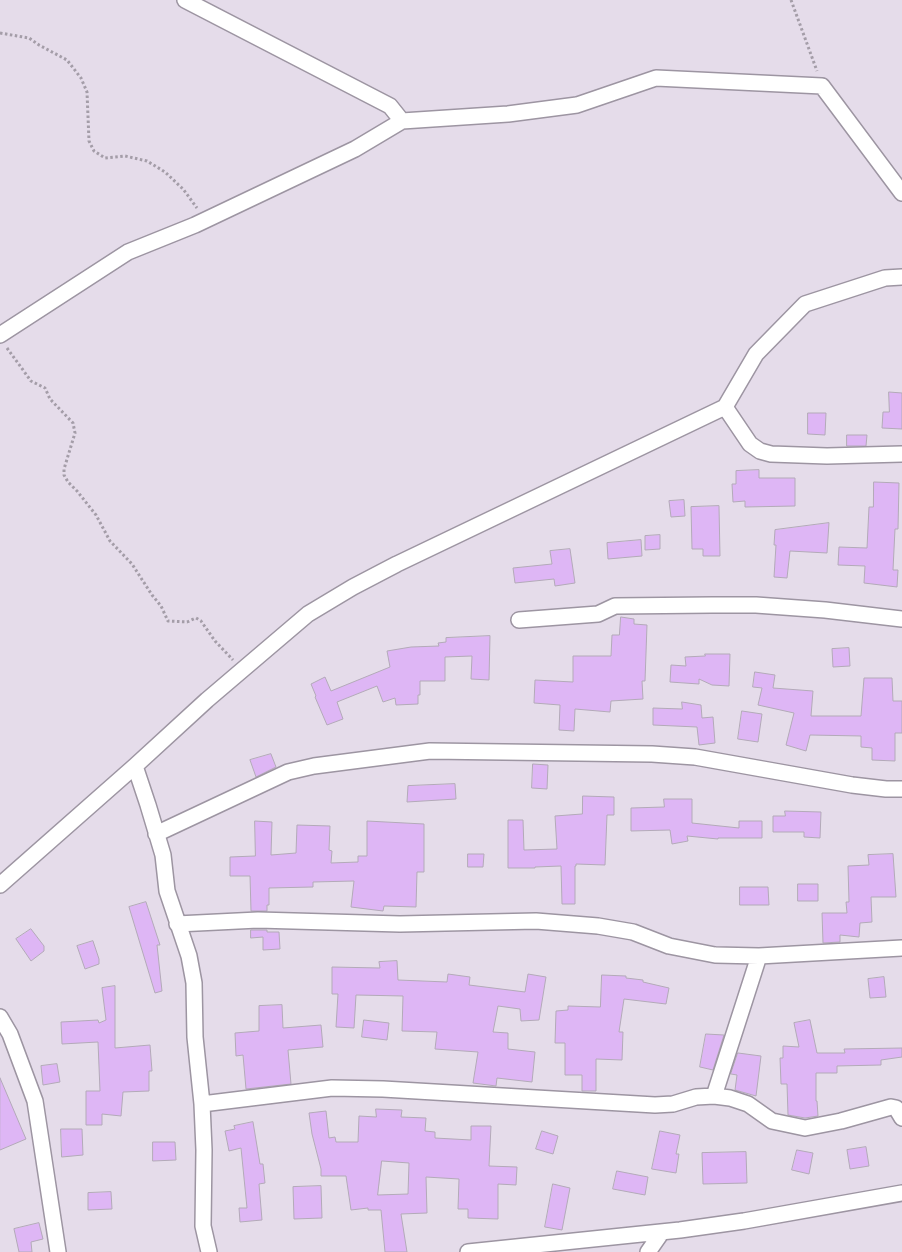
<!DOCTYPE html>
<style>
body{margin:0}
canvas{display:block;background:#e5dcea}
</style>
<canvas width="902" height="1252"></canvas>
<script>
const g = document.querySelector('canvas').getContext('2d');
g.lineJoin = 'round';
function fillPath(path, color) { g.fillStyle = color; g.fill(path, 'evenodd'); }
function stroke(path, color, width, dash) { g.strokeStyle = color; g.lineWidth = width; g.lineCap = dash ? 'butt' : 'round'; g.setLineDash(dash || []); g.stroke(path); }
const building = new Path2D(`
 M889 392 902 393V429L882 428 883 412H889Z
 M808 413H826L825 435 808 434Z
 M847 435H867L866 446H847Z
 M759 470V478H795V506L745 507V501L733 502 732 484H736V471Z
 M874 482 899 483 898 529H895L893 570H898L897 587 864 583 865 566 838 565 839 547 867 548 869 507H873Z
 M684 500 685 516 671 517 669 501Z
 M719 506 720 556H703V549H692L691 507Z
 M829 523 827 553 790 551 787 578 774 577 776 545H774L775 530Z
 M660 535V549L645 550V536Z
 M641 540 642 556 608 559 607 543Z
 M570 549 575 583 555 586 554 579 515 583 513 568 552 564 550 551Z
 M621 617 634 619V624L647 625 645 681H642L643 699 611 701 610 712 575 709 574 731 559 730 560 705 534 703 535 680 573 682V656H611L612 635H619Z
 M490 636 489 680 471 679 472 656 445 657V681H420V695H418V704L396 705 395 698 383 702 377 686 337 702 343 719 327 725 315 697 316 696 311 684 325 677 331 691 390 667 387 651 411 647 439 646 438 643 446 642V638Z
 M849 648 850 666 833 667 832 649Z
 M705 654H730L729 686 712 685 699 679V684L670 682 671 665 686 666 685 657 705 656Z
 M755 672 775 675 773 688 813 691 811 716H861L864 678H892L893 701H902V733H895V761L872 760V748L861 747V736L810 735 806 751 786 745 794 713 758 705 762 688 753 687Z
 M682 702 701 705 702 718 713 717 715 743 699 745 697 727 653 725V708L682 709Z
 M742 711 762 714 758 742 738 739Z
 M271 754 276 767 256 777 250 760Z
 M533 764 548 765 547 789 532 788Z
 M455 784 456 799 407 802 408 786Z
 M583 796 614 797V815H607L605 865 576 864V866H575V904H562L561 866 535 867V868H508V820H523L524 850 557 849 555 816 582 814Z
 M664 799H692V823L739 828V821H762V838H718V839L687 836 688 841 672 844 670 830 631 831V808L664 807Z
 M785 811 821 812 820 838 804 837V832H773V816H785Z
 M255 821 272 822 271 855 296 853 297 825 330 826 329 850 332 851 331 863 358 862V856H367V821L424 824V872H417L416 907 384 906 383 911 351 907 354 881 313 882V887L269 888V905H267V911H251L250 876H230V857L255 856Z
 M468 854H484L483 867H468Z
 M893 854 896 897H871L872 922 860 923 859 937 840 935V942L823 943 822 913H847L846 902H849L848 866 869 865 868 855Z
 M798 884H818V901H798Z
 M740 887H768L769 905H740Z
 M146 902 160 945H157L162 991 155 993 129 907Z
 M31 929 44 946V951L31 961 16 939Z
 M251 930H267V932H279L280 949 263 950V937L251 938Z
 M93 941 99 959V964L85 969 77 946Z
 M397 961 398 980 447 982 448 974 470 977 469 985 525 992 528 974 546 977 539 1020 521 1021 520 1009 498 1006 493 1032 508 1033V1049L535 1052 532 1082 497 1078 496 1086 473 1083 478 1052 435 1049 437 1032 402 1031 403 996 356 995 354 1028 336 1027 338 994H332V967L380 968 379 962Z
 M602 975 626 976V978L643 980V982L669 988 666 1004 624 999 619 1032H623L622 1060 596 1059V1091H582V1075H565V1043H555L556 1011 568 1010V1006L600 1007Z
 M884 977 886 997 870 998 868 979Z
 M115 986V1048L150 1045 152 1071H149V1091L123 1092 121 1116 102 1114V1125H86V1091H100L98 1042 62 1044 61 1022 98 1020 99 1023 106 1020 102 988Z
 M282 1005 283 1028 321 1025 323 1047 288 1050 291 1084 246 1089 243 1055 236 1056 235 1033 259 1031V1006Z
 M364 1020 389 1023 387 1040 362 1037Z
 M810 1020 817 1053H845L844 1049 902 1048V1057L881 1060V1065L837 1066V1073H816V1101H817L818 1116 805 1118 788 1115 787 1084H781L780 1058H783V1046L799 1047 794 1023Z
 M706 1034 724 1035 713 1070 700 1067Z
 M738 1053 761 1056 756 1096 735 1090 737 1075 731 1074Z
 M57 1064 60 1082 43 1085 41 1066Z
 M0 1078 26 1139 0 1150Z
 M376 1109 402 1110 401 1117 426 1118 425 1131 435 1132V1138L471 1140V1126H491L489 1166 517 1167 516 1185 498 1184V1219L468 1218V1209H458L459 1179 426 1177 427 1213 401 1214 407 1252H385L381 1210H368V1208L351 1210 346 1176H321V1169L312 1134 309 1113 326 1111 329 1138 335 1137 336 1142H358L359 1116 376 1117ZM382 1161 409 1163 408 1194 378 1195Z
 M253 1122 260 1164H263L265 1183 259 1184 262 1220 240 1222 239 1208H247L241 1148 229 1151 225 1131 235 1129 234 1126Z
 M61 1129H82L83 1155 62 1157Z
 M542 1131 558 1136 553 1154 536 1149Z
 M660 1131 680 1135 676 1154H679L676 1173 652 1169Z
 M153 1142H175L176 1160 153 1161Z
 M866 1147 869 1166 850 1169 847 1150Z
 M797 1150 813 1153 809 1174 792 1170Z
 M746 1152 747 1183 703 1184 702 1153Z
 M617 1171 648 1177 645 1195 613 1189Z
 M553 1184 570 1188 562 1230 545 1227Z
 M321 1186 322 1218 294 1219 293 1187Z
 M111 1192 112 1209 88 1210V1193Z
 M39 1223 43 1239 31 1242 32 1252H19L14 1229Z`);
const path = new Path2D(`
 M791 0 817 71
 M0 33 29 38 39 45 67 60 81 78 87 92 89 141 94 151 105 158 125 156 147 161 165 172 183 189 197 208
 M7 348 31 381 45 388 50 399 73 423 75 433 64 469V475L68 482 77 491 96 515 110 541 132 564 152 595 161 606 168 621 187 622 196 618 201 621 215 641 233 660`);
const minor = new Path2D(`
 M185 0 390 106 402 121 508 114 577 105 656 78 822 86 902 193
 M0 335 128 252 195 225 355 149 402 121
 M725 407 750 444 760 451 771 454 827 456 902 454
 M519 620 598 614 615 606 712 605H756L825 610 902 619
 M135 766 148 805 163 855 167 891 189 956 194 983 195 1037 202 1104 204 1150 203 1226 209 1252
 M156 834 288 772 314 766 430 751 652 754 695 757 852 785 886 789H902
 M0 885 135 766 207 700 308 614 353 587 397 564 725 407 756 354 805 304 885 278 902 277
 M177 924 258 920 400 924 536 921 598 926 633 932 669 946 715 955 759 956 902 948
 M0 1017 10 1034 35 1101 58 1252
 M714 1096 759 956
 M202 1104 332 1088 383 1089 655 1105 673 1104 696 1097 714 1096 730 1098 748 1104 772 1121 805 1128 841 1121 891 1107 896 1108 902 1118
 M468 1252 680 1230 744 1221 902 1193
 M648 1252 662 1232`);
fillPath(building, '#deb6f5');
stroke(building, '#b3aab8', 1);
stroke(minor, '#9d95a2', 18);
stroke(path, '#a49da8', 3, [2.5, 2.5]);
stroke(minor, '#fff', 15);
</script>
